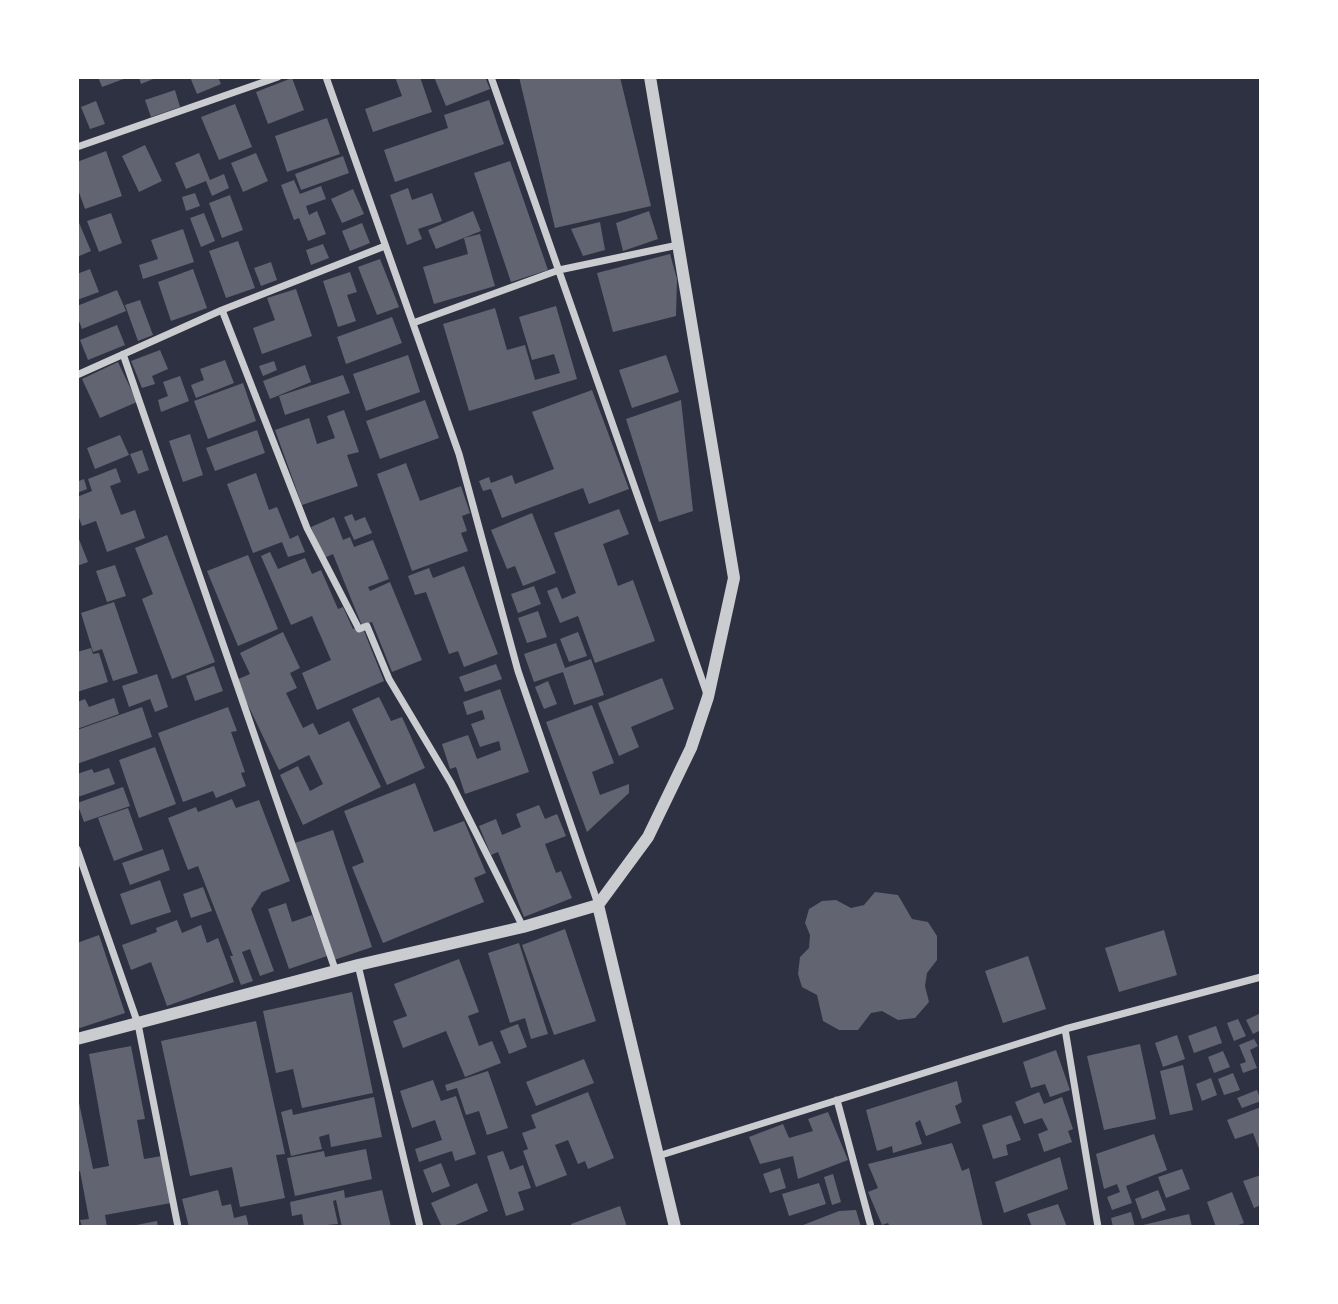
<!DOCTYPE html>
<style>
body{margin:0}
#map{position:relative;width:1338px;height:1304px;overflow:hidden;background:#2d3142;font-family:"Space Grotesk",sans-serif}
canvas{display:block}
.frame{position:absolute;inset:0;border:79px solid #fff;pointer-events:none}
</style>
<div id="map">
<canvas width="1338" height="1304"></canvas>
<div class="frame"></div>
</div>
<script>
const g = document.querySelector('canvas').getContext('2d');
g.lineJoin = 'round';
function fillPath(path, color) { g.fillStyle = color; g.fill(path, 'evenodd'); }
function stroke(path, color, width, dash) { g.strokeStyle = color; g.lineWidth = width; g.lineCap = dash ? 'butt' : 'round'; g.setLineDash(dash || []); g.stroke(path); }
const building = new Path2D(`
 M98 77H129L102 87Z
 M139 77H158L141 84Z
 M190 77H218L221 84 197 94Z
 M395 77H420L432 112 373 132 365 109 402 96Z
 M434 77H485L490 89 446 106Z
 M519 77H620L651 206 555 228Z
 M292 78 304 110 268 124 256 92Z
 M175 90 180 107 151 117 145 100Z
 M489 100 504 144 395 182 384 150 448 128 444 115Z
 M96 101 105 124 90 129 81 107Z
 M235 104 252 147 219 160 201 117Z
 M327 118 340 154 287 172 275 136Z
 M145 145 162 181 139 192 122 156Z
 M106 151 122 196 85 209 77 187V162Z
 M199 153 210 180 224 174 229 188 212 196 206 181 186 189 175 163Z
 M256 153 268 181 243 192 231 163Z
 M343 156 349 173 301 190 295 174Z
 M510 161 548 270 511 282 474 173Z
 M294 180 300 194 321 186 326 199 306 206 309 215 317 211 326 234 308 241 299 218 294 220 281 185Z
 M408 188 412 200 432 193 442 221 418 229 422 239 407 245 390 195Z
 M353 189 364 214 342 223 331 199Z
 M195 193 200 206 186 211 182 197Z
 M230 195 243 230 222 238 209 203Z
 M473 211 481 231 436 249 428 230Z
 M649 211 658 239 623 251 616 223Z
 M111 213 122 243 99 252 87 221Z
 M204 213 215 241 201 247 190 218Z
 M77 218 91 251 77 257Z
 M600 222 605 250 583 256 571 229Z
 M362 223 370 243 350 251 342 231Z
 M183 229 194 262 143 279 139 265 158 259 151 240Z
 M480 234 495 286 434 304 423 267 468 254 464 238Z
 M238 241 255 288 226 298 209 251Z
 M323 244 329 258 311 265 306 250Z
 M670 254 677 279 676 316 613 332 597 273Z
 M380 259 399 307 377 315 358 267Z
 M271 262 277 280 261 286 254 268Z
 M90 269 99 292 77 300V274Z
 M193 269 207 308 171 321 158 282Z
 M350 272 357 292 347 295 356 321 338 327 323 281Z
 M296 289 312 336 262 354 253 328 275 320 267 298Z
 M117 290 126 311 82 329 77 316V306Z
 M140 300 153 335 138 341 125 305Z
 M556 306 577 379 469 411 443 324 495 308 507 350 525 345 535 380 560 373 554 354 532 360 519 317Z
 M392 317 402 343 346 364 337 337Z
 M117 325 125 345 88 360 80 340Z
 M160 350 168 369 152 376 155 384 142 388 131 361Z
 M408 355 420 392 366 411 353 374Z
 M666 355 679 392 632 408 619 370Z
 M225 360 234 383 196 398 191 385 204 380 200 369Z
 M274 361 277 370 263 376 259 366Z
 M118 362 137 402 100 418 82 379Z
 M305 365 311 382 270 399 263 381Z
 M343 375 350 393 285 415 279 396Z
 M180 376 189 401 161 412 158 400 168 396 163 382Z
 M243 383 256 421 208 439 194 401Z
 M592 390 629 489 589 504 583 488 502 518 491 489 483 491 479 481 489 477 491 483 512 475 515 484 554 469 532 412Z
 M425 400 439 438 380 459 366 421Z
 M681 400 693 511 659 522 626 419Z
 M344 410 359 452 347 455 358 486 302 505 275 430 309 418 317 444 335 438 327 416Z
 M257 430 265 453 215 471 206 448Z
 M190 434 203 475 183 482 169 441Z
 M120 435 129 455 95 469 87 448Z
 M142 450 149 470 138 474 130 454Z
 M406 463 420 501 461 486 470 513 462 516 467 531 461 533 468 551 412 571 377 474Z
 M116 468 121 482 110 486 121 515 135 510 145 538 107 552 96 521 82 526 77 513V497L92 491 88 479Z
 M256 473 269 510 277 507 290 539 298 535 305 552 288 557 282 542 253 553 227 484Z
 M77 475 79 481 84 479 87 489 77 493Z
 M619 509 629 534 603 544 618 586 633 580 655 641 595 663 578 616 560 623 547 591 557 587 562 599 576 593 554 533Z
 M532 513 556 573 523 586 515 566 507 569 491 530Z
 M352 514 355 521 365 517 372 533 354 540 344 517Z
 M334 517 343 540 350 537 354 547 373 540 389 579 368 587 370 591 390 582 422 660 392 672 372 622 362 626 333 554 324 558 311 527Z
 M77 534 88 562 77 566Z
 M167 535 215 662 172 679 142 599 153 594 135 548Z
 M270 552 278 569 305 558 312 574 321 570 338 609 343 607 353 629 362 626 384 681 317 710 302 673 331 660 312 616 291 625 261 556Z
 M248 555 278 629 238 646 207 571Z
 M115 565 126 596 107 602 96 571Z
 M464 566 498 654 464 667 458 651 449 654 426 592 415 595 408 576 429 568 433 578Z
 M534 586 541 604 518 613 511 594Z
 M114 602 138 673 113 681 102 649 93 652 81 613Z
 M538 611 547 637 527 643 518 618Z
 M283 632 300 668 290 673 297 688 286 693 303 728 313 723 319 735 349 721 381 787 303 825 280 775 298 766 310 791 323 784 309 755 279 770 236 680 250 674 240 653Z
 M578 632 587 656 569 662 560 639Z
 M556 643 565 668 591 659 604 695 574 705 563 672 534 682 524 654Z
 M91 648 93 654 99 653 108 682 77 692V652Z
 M496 664 502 679 465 692 459 677Z
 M214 666 223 691 195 701 186 676Z
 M157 674 168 707 155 712 150 699 129 707 122 686Z
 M662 678 674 709 631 727 639 747 619 756 598 703Z
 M548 681 557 704 544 709 535 687Z
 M500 689 529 772 465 794 456 767 450 769 442 744 468 735 477 759 501 750 499 741 480 747 471 724 485 719 482 710 467 715 463 702Z
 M379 697 391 721 402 717 425 768 387 785 352 709Z
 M114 698 119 714 77 729V702L85 699 89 707Z
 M592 705 614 763 592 772 600 795 629 784V793L587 832 546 722Z
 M142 707 152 737 77 764V730Z
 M228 707 237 731 231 732 245 772 241 773 246 786 216 798 213 791 183 802 158 733Z
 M155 747 176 804 139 818 119 760Z
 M109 768 115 784 78 797 77 774 92 769 94 773Z
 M415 783 434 832 464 821 486 873 474 878 484 902 383 943 352 867 364 862 344 811Z
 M123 787 130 806 84 822 77 803Z
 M232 799 236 808 259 800 290 881 262 892 251 909 274 971 260 976 250 949 242 952 253 981 241 985 230 956H233L198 866 188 870 168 818 196 807 198 812Z
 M539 805 545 819 557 814 566 836 545 844 556 873 561 871 572 898 524 917 498 852 491 855 479 826 496 819 502 835 521 827 516 814Z
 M128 808 143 850 114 861 98 818Z
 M333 830 372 947 334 960 295 843Z
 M163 849 170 870 130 885 122 863Z
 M160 880 171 912 131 925 120 894Z
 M203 887 212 911 191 918 183 894Z
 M875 892 898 895 912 919 928 922 937 936V960L927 973 925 986 929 1002 915 1018 898 1020 882 1011 871 1013 858 1030H839L823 1021 817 995 802 987 798 974 800 957 809 948 810 935 805 923 809 909 822 901 836 900 851 908 864 905Z
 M286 903 292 922 312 915 327 956 289 969 268 909Z
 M177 920 182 933 201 925 207 943 218 938 234 982 167 1006 151 962 131 970 122 945 157 932 156 928Z
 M565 929 596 1021 554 1035 522 945Z
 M1164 930 1177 975 1119 992 1105 948Z
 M99 935 125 1013 77 1029V943Z
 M519 943 548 1034 531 1039 525 1018 510 1023 488 953Z
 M1028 956 1046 1009 1003 1023 985 971Z
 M459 959 479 1012 468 1016 479 1046 492 1041 501 1063 465 1077 446 1031 403 1048 393 1021 407 1016 394 984Z
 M352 992 373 1093 302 1108 293 1069 276 1073 263 1011Z
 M1261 1013V1030L1253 1034 1246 1020Z
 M1238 1019 1246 1036 1234 1041 1227 1023Z
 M256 1021 285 1154 276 1155 285 1198 240 1207 232 1167 190 1176 161 1041Z
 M518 1024 527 1047 509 1054 500 1031Z
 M1216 1026 1222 1043 1194 1053 1188 1036Z
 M1177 1035 1185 1059 1163 1067 1155 1043Z
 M1254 1039 1258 1046 1250 1050 1257 1068 1243 1073 1240 1064 1246 1062 1239 1045Z
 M1140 1044 1156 1119 1104 1130 1087 1056Z
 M131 1046 145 1119 137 1120 144 1159 162 1156 171 1203 105 1215 107 1227H82L80 1220 89 1219 80 1171 77 1172V1093L93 1169 109 1166 89 1054Z
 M1056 1050 1070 1090 1050 1097 1045 1084 1031 1088 1023 1062Z
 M1223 1051 1230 1067 1214 1073 1208 1057Z
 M584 1059 594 1083 536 1106 526 1082Z
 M1183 1065 1193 1110 1170 1115 1160 1071Z
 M488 1071 508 1128 487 1135 479 1111 466 1115 457 1088 447 1091 445 1085Z
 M1233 1073 1240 1090 1224 1095 1218 1079Z
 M1211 1078 1217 1095 1202 1101 1196 1084Z
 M433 1080 441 1101 456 1096 476 1154 455 1161 452 1151 419 1162 415 1149 442 1140 435 1120 412 1128 400 1091Z
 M957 1081 962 1102 955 1106 961 1123 926 1136 920 1120 915 1123 922 1144 893 1153 892 1146 877 1151 866 1110Z
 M1257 1090 1261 1101 1242 1108 1237 1098Z
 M588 1092 614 1158 588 1169 585 1161 578 1164 568 1140 555 1145 567 1175 536 1187 523 1151 528 1149 522 1133 536 1128 531 1115Z
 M1039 1092 1044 1104 1062 1097 1073 1129 1068 1131 1072 1142 1044 1152 1038 1134 1048 1130 1042 1118 1024 1124 1015 1102Z
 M374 1097 382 1137 331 1147 329 1134 319 1137 322 1149 291 1156 281 1112 292 1109 293 1115Z
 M1261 1107V1154L1253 1133 1235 1139 1227 1120Z
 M828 1112 848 1160 798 1179 793 1156 760 1164 749 1137 783 1124 789 1138 813 1131 808 1119Z
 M1011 1115 1021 1140 1006 1145 1008 1155 993 1159 982 1125Z
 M1154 1134 1167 1170 1126 1186 1132 1203 1112 1210 1107 1197 1120 1192 1117 1184 1104 1189 1096 1154Z
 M952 1143 962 1171 969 1168 983 1227H890L888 1223 882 1225 868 1192 878 1188 868 1164Z
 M366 1149 372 1179 295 1196 287 1158 324 1151 325 1157Z
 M503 1151 510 1170 523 1165 531 1188 518 1192 524 1210 506 1216 487 1156Z
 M1060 1157 1068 1189 1004 1213 995 1182Z
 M441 1163 450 1186 432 1193 423 1170Z
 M780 1168 786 1188 770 1193 763 1174Z
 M1182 1169 1190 1189 1166 1198 1158 1177Z
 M833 1174 841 1202 832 1205 824 1177Z
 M1261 1175V1205L1254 1208 1243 1181Z
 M477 1183 488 1211 451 1227H442L431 1203Z
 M819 1183 826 1204 789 1216 782 1194Z
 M218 1190 222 1206 231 1204 234 1218 246 1215 249 1227H189L182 1199Z
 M344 1190 345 1198 382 1190 391 1227H342L336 1200 333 1201 338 1224 304 1227 302 1214 292 1216 290 1202Z
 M1158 1190 1166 1210 1142 1219 1135 1199Z
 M1232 1192 1244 1223 1233 1227H1216L1207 1202Z
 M1058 1204 1067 1227H1032L1027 1214Z
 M620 1206 627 1227H572L571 1224Z
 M856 1210 861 1227H798L839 1211Z
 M1131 1212 1135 1227H1113L1111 1218Z
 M1189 1214 1192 1227H1139V1226Z
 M157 1221 158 1227H131V1226Z`);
const minor = new Path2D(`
 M326 77 459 454 518 671 598 904
 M491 77 707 694
 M77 147 278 77
 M222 310 307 528 359 629 367 626 389 679 451 783 523 927
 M413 323 559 270 678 245
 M123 354 336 972
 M77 375 222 310 385 246
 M77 849 138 1024 178 1227
 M358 965 420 1227
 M1065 1029 1098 1227
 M837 1100 871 1227
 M658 1156 1065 1029 1261 977`);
const tertiary = new Path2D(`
 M598 905 675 1227
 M77 1039 358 965 523 927 598 905 648 837 691 748 708 697 734 578 650 77`);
fillPath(building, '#626471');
stroke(minor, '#caccd0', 7);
stroke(tertiary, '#caccd0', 12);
</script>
